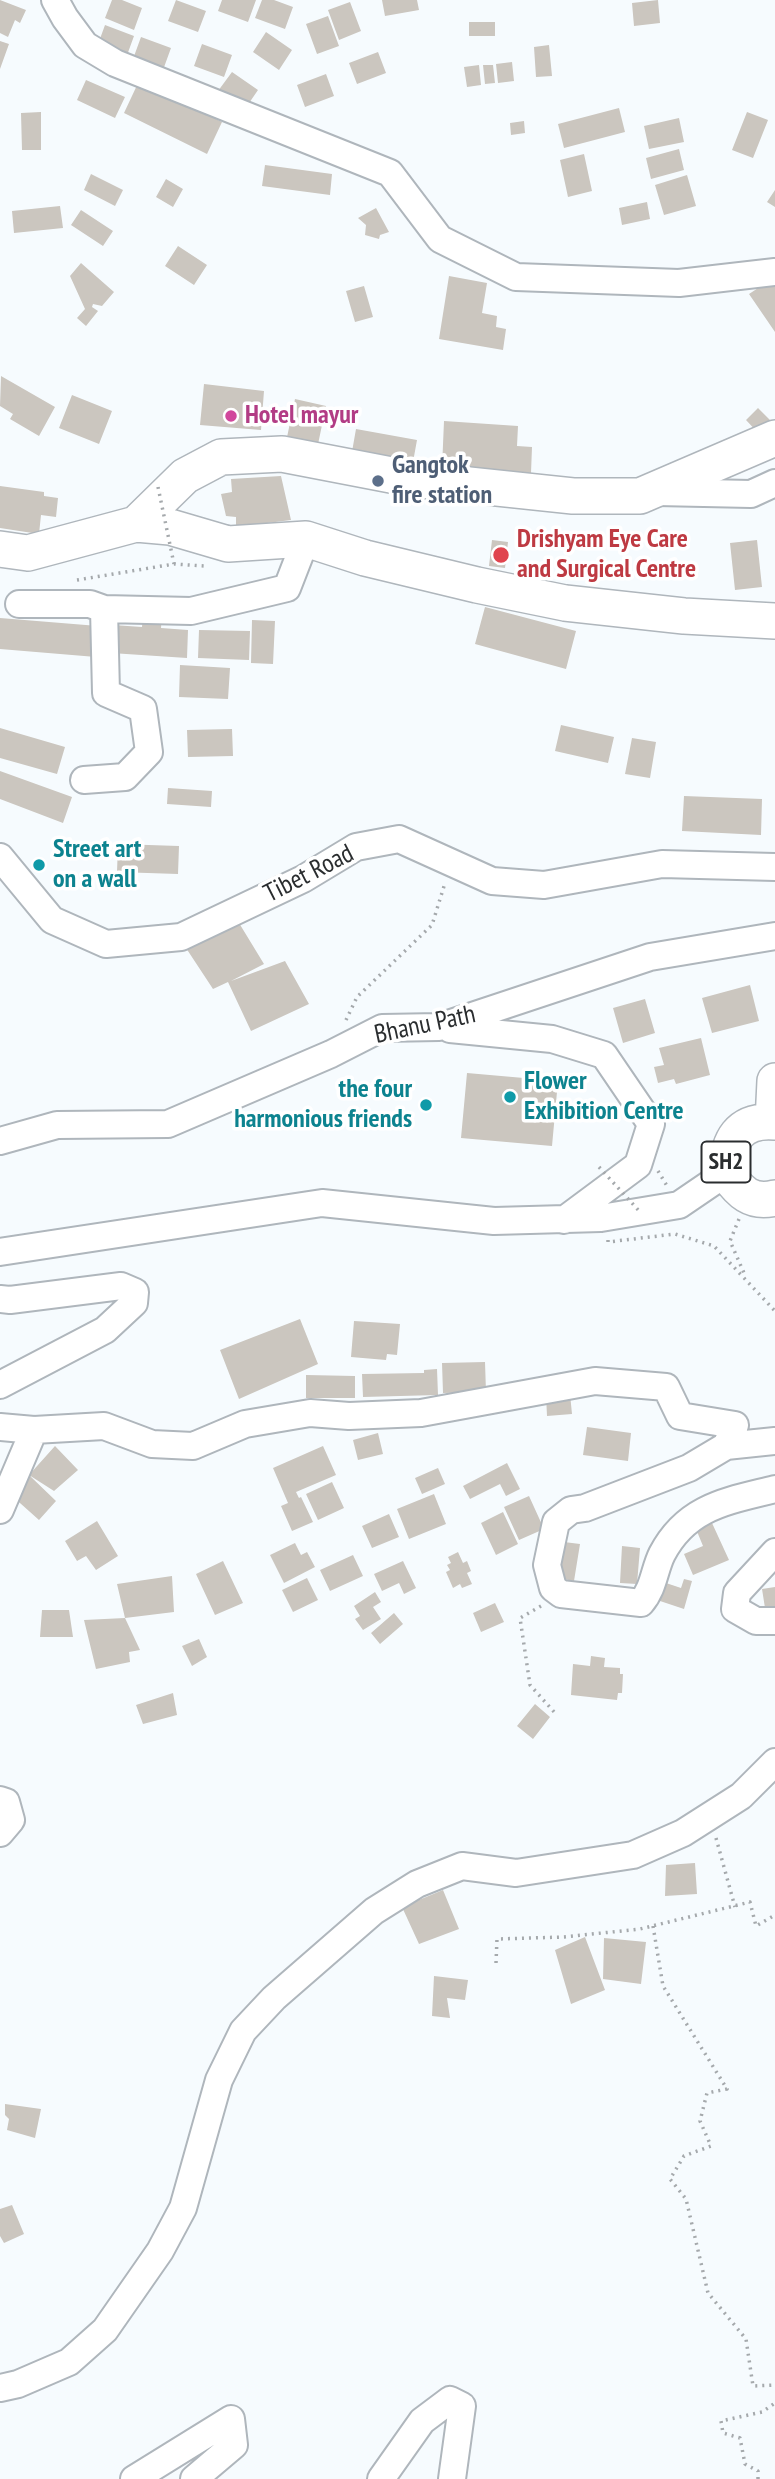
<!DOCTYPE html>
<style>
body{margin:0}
canvas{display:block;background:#f6fbfe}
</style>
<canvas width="775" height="2479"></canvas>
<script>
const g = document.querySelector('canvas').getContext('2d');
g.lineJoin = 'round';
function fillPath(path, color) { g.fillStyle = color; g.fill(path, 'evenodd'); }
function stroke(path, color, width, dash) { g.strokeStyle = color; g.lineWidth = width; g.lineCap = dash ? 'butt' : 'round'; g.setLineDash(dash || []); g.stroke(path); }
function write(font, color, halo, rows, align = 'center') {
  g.font = font + ' "PT Sans Narrow",sans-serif'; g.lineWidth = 7; g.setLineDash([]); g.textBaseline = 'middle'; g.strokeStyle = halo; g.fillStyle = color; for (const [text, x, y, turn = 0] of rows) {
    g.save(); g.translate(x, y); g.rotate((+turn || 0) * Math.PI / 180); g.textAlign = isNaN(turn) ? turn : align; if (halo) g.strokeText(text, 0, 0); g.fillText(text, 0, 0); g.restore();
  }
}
const building = new Path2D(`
 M0 0 26 10 20 23 15 20 8 37 0 33Z
 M112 0H122L142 8 134 30 105 18Z
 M176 0 206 11 198 32 168 21Z
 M222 0H256L248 22 218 11Z
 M262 0H274L293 7 285 29 255 18Z
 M382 0H417L419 10 385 16Z
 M658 0 660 23 634 26 632 3Z
 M350 2 361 31 339 40 328 10Z
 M328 16 339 46 317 54 306 24Z
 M469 22H495V36H469Z
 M105 25 134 36 126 58 97 47Z
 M266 32 292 50 279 70 253 52Z
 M141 37 171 48 163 70 133 59Z
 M0 41 9 44 0 69Z
 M202 44 232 55 224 77 194 66Z
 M549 45 552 76 536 77 534 47Z
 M378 52 386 73 357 84 349 63Z
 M512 62 514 81 498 83 496 64Z
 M479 65 481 85 467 87 464 67Z
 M483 65H493L495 83 485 84Z
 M232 72 258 90 245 109 218 91Z
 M326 74 334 96 305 107 297 85Z
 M86 80 125 97 115 118 77 100Z
 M139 81 222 122 207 154 124 113Z
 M619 108 625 132 564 148 558 124Z
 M41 112V150H22L21 113Z
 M747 112 768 120 753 158 732 150Z
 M679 118 684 142 649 149 644 126Z
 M524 121 525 133 511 135 510 123Z
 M679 149 684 170 651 179 646 158Z
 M584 154 592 191 568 197 560 160Z
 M265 165 332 174 330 195 262 186Z
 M91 174 123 190 115 206 84 190Z
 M687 175 696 206 664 215 655 185Z
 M166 179 183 189 173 207 156 197Z
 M775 190V207L767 202Z
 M647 202 650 219 622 225 619 208Z
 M60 206 63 228 14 233 12 211Z
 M376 208 389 232 380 235 379 239 365 235 366 225 358 218Z
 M81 210 113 231 103 246 71 225Z
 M178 246 207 265 194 285 165 266Z
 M81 263 114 292 102 306 93 304 92 307 98 311 86 326 77 318 85 309 70 276Z
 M449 276 487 283 482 313 497 316 496 327 506 329 503 350 439 339Z
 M775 277V332L749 294Z
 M364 286 373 317 355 322 346 291Z
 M1 376 55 407 39 436 10 419 13 414 0 406Z
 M204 384 264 391 261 430 200 425Z
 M72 395 112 411 99 444 59 428Z
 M295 399 326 406 317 449 286 442Z
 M758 408 773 423 760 435 746 420Z
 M444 421 518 426 517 446 532 447 531 473 442 468Z
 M356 429 417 440 411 473 350 463Z
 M281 476 291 520 236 527V517L226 516 221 494 232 492 231 479Z
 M0 486 44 492V496L58 498 56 517 41 515 39 534 0 528Z
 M492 540 508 542 505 568 489 566Z
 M757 540 762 587 735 590 730 543Z
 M485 607 576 631 566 669 475 644Z
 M143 614 162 615 161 628 188 630 187 658 111 653 113 625 142 627Z
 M0 618 98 626 96 657 0 649Z
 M252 620 275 621 273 664 251 663Z
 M199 630 250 631 249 660 198 658Z
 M180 665 230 668 228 699 179 697Z
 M561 725 614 737 608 763 555 751Z
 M0 728 65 747 57 774 0 758Z
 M232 729 233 756 188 757 187 730Z
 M632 738 656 742 650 778 625 774Z
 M0 771 72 797 63 823 0 799Z
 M168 788 212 791 211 807 167 804Z
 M684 796 762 799 761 835 682 831Z
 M118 844 179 846 178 874 117 872Z
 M239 923 264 964 231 981 285 961 309 1004 251 1031 228 982 213 989 186 948Z
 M750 985 759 1021 712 1033 702 998Z
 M645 999 655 1033 623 1043 613 1008Z
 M701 1038 710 1075 676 1084 674 1079 658 1083 654 1067 664 1065 659 1048Z
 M467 1073 558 1081 552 1146 461 1138Z
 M300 1319 318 1364 239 1399 220 1350Z
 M354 1321 400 1324 397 1355 387 1354 386 1360 351 1357Z
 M485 1362 486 1392 443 1393 442 1363Z
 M437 1369 438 1395 363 1397 362 1374 424 1373V1370Z
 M306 1375 355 1376V1398H306Z
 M570 1394 572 1414 547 1416 546 1395Z
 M587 1427 631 1433 628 1461 583 1455Z
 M378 1433 383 1454 358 1460 353 1440Z
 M55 1446 78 1470 54 1491 29 1475Z
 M323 1446 336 1475 296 1492 299 1498 301 1497 313 1522 292 1531 281 1506 288 1503 273 1468Z
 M507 1463 520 1489 506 1496 500 1484 470 1499 463 1486Z
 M438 1468 445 1484 422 1494 415 1478Z
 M29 1475 56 1501 39 1520 11 1495Z
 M332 1482 344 1508 318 1520 306 1494Z
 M434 1494 446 1524 409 1539 397 1509Z
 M529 1496 544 1529 519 1540 504 1507Z
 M503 1512 518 1544 496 1555 481 1523Z
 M389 1514 399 1537 372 1548 362 1526Z
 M97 1521 118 1556 96 1570 86 1556 77 1561 65 1541Z
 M712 1523 729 1560 693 1575 684 1554 703 1546 696 1529Z
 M564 1542 580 1544 574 1581 558 1578Z
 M295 1543 301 1555 307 1552 315 1567 284 1583 270 1555Z
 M622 1546 640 1548 637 1584 620 1583Z
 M458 1552 463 1563 467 1561 471 1571 467 1573 472 1584 462 1588 460 1584 453 1588 446 1572 450 1570 447 1565 451 1563 448 1557Z
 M353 1555 363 1576 330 1591 320 1570Z
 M223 1561 243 1603 215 1615 196 1574Z
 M403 1561 416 1588 404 1594 399 1583 382 1591 374 1574Z
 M172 1576 174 1612 125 1618 117 1584Z
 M307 1578 318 1600 293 1612 282 1590Z
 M684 1579 692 1581 684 1609 654 1599 660 1581 681 1588Z
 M775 1587V1606L765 1608 762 1589Z
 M375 1592 381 1602 373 1607 381 1619 363 1630 355 1619 360 1616 354 1606Z
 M495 1603 504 1622 481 1632 473 1613Z
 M42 1610H69L73 1637H40Z
 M394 1613 403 1624 380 1644 371 1633Z
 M125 1618 140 1650 129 1652 130 1662 96 1669 84 1620Z
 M199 1639 207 1657 192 1666 182 1646Z
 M591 1656 605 1658 604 1667 620 1668V1674H623L622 1693H618L617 1700 571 1695 573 1664 590 1666Z
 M173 1693 177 1715 143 1724 136 1705Z
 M535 1704 550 1717 533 1739 517 1726Z
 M695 1863 697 1894 665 1896 666 1865Z
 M443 1890 459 1929 419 1944 402 1907Z
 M585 1937 605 1990 571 2004 555 1950Z
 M604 1938 646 1942 641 1984 603 1979Z
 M434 1976 468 1980 465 2000 447 1998 450 2018 432 2016Z
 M5 2104 41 2109 35 2138 7 2130 9 2119 5 2115Z
 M12 2205 24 2234 4 2243 0 2236V2209Z`);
const path = new Path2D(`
 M77 580 174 564 204 566
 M346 1020 357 997 432 925 445 883
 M658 1171 667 1186
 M739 1219 730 1241 744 1273
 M608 1240V1242L675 1234 714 1246 775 1311
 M541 1606 520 1618 530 1685 555 1713
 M716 1838 735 1907
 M653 1926 663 1986 727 2089 707 2093 700 2121 711 2146 684 2156 670 2179 686 2199 708 2293 746 2339 753 2386 775 2385
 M496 1963 497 1939 564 1937 640 1929 750 1902 756 1926 775 1915
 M758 2479V2471L745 2464 740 2438 723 2433 721 2421 762 2412 775 2403`);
const minor = new Path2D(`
 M55 0 65 18 85 45 115 63 390 173 440 239 516 277 679 283 775 272
 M657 492 751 494 775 483
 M19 604H90L104 609 191 611 287 588 306 539
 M84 780 125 777 149 752 143 709 106 693 104 609
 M0 857 52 920 106 944 181 937 303 879 356 847 399 839 492 881 544 885 662 864 775 867
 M450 1029 552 1039 604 1055 651 1124 638 1165 564 1220
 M0 1141 57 1125 168 1124 331 1054 382 1028 439 1027 650 957 775 936
 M0 1252 322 1203 494 1221 601 1218 679 1205 726 1173
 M0 1299 10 1300 121 1286 135 1292 134 1303 105 1330 0 1385
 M0 1427 34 1430 104 1426 152 1444 193 1446 245 1424 310 1413 349 1416 421 1413 595 1381 666 1387 680 1416 735 1425 726 1446 689 1468 585 1508 571 1510 556 1522 547 1565 553 1588 561 1594 641 1603C654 1588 654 1570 662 1554 687 1506 728 1501 775 1489
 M726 1446 775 1441
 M0 1510 34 1430
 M775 1552 737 1593 735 1609 756 1621H775
 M0 1800 6 1802 11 1820 0 1833
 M0 2388 18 2384 69 2362 105 2330 160 2251 183 2208 219 2080 243 2031 274 1998 374 1911 417 1884 462 1866 516 1873 633 1855 683 1833 741 1796 775 1762
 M134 2479 231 2419 234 2445 194 2479
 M381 2479 422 2421 450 2400 462 2406 452 2479`);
const major = new Path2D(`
 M136 524 185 476 221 457 282 454 412 479 573 496H640L775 438
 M0 549 28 553 136 524 170 527 228 544 306 539 365 558 477 585 565 603 684 616 775 621
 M773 1122 775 1081
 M775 1122C738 1119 728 1141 726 1173 740 1192 751 1204 775 1198`);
const pathBridge = new Path2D(`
 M158 487 174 564
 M599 1167 641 1213`);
const markers = [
 [231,416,7,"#d1479c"],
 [378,481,7,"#5c6f8a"],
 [501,555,9,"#e0444e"],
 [39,865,7,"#0f9aa8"],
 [510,1097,7,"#0f9aa8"],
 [426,1105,7,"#0f9aa8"]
];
const shields = [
 [726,1162,49]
];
const shieldNames = [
 ["SH2",726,1162]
];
const hotelNames = [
 ["Hotel mayur",245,416]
];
const serviceNames = [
 ["Gangtok",392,466],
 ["fire station",392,496]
];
const healthNames = [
 ["Drishyam Eye Care",517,540],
 ["and Surgical Centre",517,570]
];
const cultureNames = [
 ["Street art",53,850],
 ["on a wall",53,880],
 ["Flower",524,1082],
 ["Exhibition Centre",524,1112],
 ["the four",412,1090,"right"],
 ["harmonious friends",412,1120,"right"]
];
const streetNames = [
 ["Tibet Road",309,874,-27],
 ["Bhanu Path",425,1025,-12]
];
fillPath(building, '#cbc6bf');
stroke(minor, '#afb6bc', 30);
stroke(major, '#afb6bc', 38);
stroke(path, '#a5a9ac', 3.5, [2, 5]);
stroke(minor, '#fff', 26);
stroke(major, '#fff', 35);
stroke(pathBridge, '#a5a9ac', 3.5, [2, 5]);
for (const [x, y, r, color] of markers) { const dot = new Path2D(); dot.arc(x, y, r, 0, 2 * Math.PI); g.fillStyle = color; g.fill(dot); stroke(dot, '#fff', 2.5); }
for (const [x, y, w] of shields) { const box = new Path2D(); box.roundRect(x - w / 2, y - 20.5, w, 41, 5); g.fillStyle = '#fff'; g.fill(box); stroke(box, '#2a2d2f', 2); }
write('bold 24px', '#2a2d2f', null, shieldNames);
write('bold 26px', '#b23c85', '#fff', hotelNames, 'left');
write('bold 26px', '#4e5e75', '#fff', serviceNames, 'left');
write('bold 26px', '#be3a42', '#fff', healthNames, 'left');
write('bold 26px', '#0d838f', '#fff', cultureNames, 'left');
write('26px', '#2a2d2f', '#fff', streetNames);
</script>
